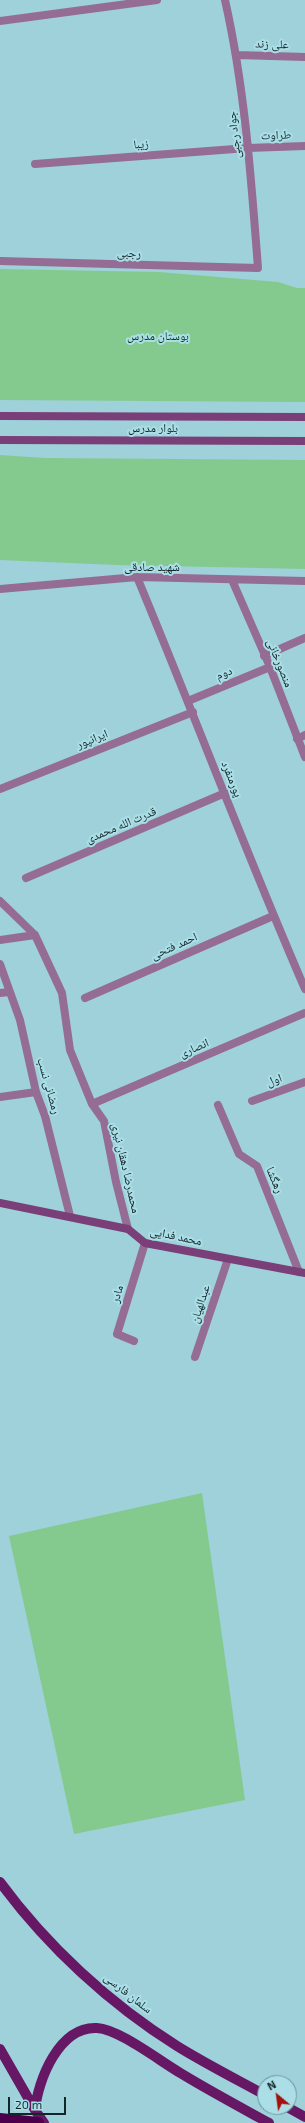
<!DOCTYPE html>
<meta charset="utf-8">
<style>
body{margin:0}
#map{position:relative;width:305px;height:2123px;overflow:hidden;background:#9ed1d9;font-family:"Exo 2",sans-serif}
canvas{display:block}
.north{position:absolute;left:257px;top:2075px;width:40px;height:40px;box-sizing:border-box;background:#abdee6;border:1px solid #6e959b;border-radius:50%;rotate:331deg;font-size:11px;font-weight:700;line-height:16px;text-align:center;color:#12272a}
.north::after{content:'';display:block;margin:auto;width:14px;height:18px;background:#a50f0d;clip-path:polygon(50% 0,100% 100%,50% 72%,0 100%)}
.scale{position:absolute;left:8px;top:2097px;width:58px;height:18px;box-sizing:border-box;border:2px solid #12272a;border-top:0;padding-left:5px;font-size:12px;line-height:14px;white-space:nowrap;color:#12272a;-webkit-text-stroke:3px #abdee6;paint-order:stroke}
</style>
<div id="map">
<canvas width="305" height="2123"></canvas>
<div class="north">N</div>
<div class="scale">20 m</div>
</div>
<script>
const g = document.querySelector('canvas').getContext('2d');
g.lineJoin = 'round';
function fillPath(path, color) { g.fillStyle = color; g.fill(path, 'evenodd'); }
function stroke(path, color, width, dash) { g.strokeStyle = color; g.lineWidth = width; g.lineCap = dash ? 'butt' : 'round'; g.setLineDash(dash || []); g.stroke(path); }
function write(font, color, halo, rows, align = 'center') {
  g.font = font + ' "Exo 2","Noto Naskh Arabic",sans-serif'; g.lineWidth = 4; g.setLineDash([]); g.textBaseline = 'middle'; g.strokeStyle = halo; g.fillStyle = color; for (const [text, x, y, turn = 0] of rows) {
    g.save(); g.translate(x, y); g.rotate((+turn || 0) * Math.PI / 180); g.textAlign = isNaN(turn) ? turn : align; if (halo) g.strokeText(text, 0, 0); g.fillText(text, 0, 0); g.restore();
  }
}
const green = new Path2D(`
 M0 269 159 272 278 282 297 288H305V402L0 400Z
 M0 455 45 458 305 460V569L117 565 0 560Z
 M202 1493 245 1800 74 1834 9 1536Z`);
const street = new Path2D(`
 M0 21 157 0
 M237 55 305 57
 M35 164 248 148 305 146
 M0 261 258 268C251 177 245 89 225 0
 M137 577C194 714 246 853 305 989
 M232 580 270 667 305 757
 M0 589 137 577 305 581
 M264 656 305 638
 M188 701 270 667
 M297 739 305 735
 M0 789 193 712
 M26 878 225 793
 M0 901 35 935 62 993 70 1050 92 1104 104 1121 116 1182 128 1229
 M0 940 35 935
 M0 964 20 1020 36 1092 45 1116 70 1216
 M0 993 9 992
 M85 998 273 916
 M0 1097 36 1092
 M252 1101 305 1082
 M92 1104 305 1013
 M218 1105 239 1154 257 1166 299 1272
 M134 1341 117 1334 145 1243
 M195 1357 228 1259`);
const secondary = new Path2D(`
 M0 416 305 417
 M0 440 305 441
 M0 1203 128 1229 145 1243 305 1273`);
const primary = new Path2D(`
 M0 1882C47 1946 110 2004 177 2046 206 2064 236 2079 265 2095
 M0 2049 35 2110 44 2123
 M287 2107 305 2117
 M35 2110C38 2080 59 2026 97 2028 119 2029 161 2062 182 2074 210 2091 240 2107 269 2123`);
const highwayBridge = new Path2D(`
 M0 2119 38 2123`);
const streetNames = [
 ["علی زند",272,44,2],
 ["جواد رجبی",234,135,-96],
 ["طراوت",276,135,-2],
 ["زیبا",141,144,-4],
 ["رجبی",129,253,2],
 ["بلوار مدرس",153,428],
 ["شهید صادقی",152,567],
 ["منصورخانی",280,663,68],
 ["دوم",224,673,-22],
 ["ایرانپور",92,739,-22],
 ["پورمنفرد",232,779,68],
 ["قدرت الله محمدی",121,825,-23],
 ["احمد فتحی",174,946,-24],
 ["انصاری",194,1048,-23],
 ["اول",274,1080,-20],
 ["رمضانی نسب",49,1086,74],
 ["محمدرضا دهقان نیری",126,1168,77],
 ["رهگشا",275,1180,68],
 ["محمد فدایی",176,1236,12],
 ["مادر",117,1294,-73],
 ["عبدالهیان",200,1304,-72],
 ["سلمان فارسی",128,1993,38]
];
const parkNames = [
 ["بوستان مدرس",158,336]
];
fillPath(green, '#84ca8f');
stroke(street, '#956c93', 8);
stroke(secondary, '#7a3e78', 8);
stroke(primary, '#661864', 10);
stroke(highwayBridge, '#4c004b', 12);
write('12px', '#12272a', '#abdee6', streetNames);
write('12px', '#0a3b18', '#abdee6', parkNames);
</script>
